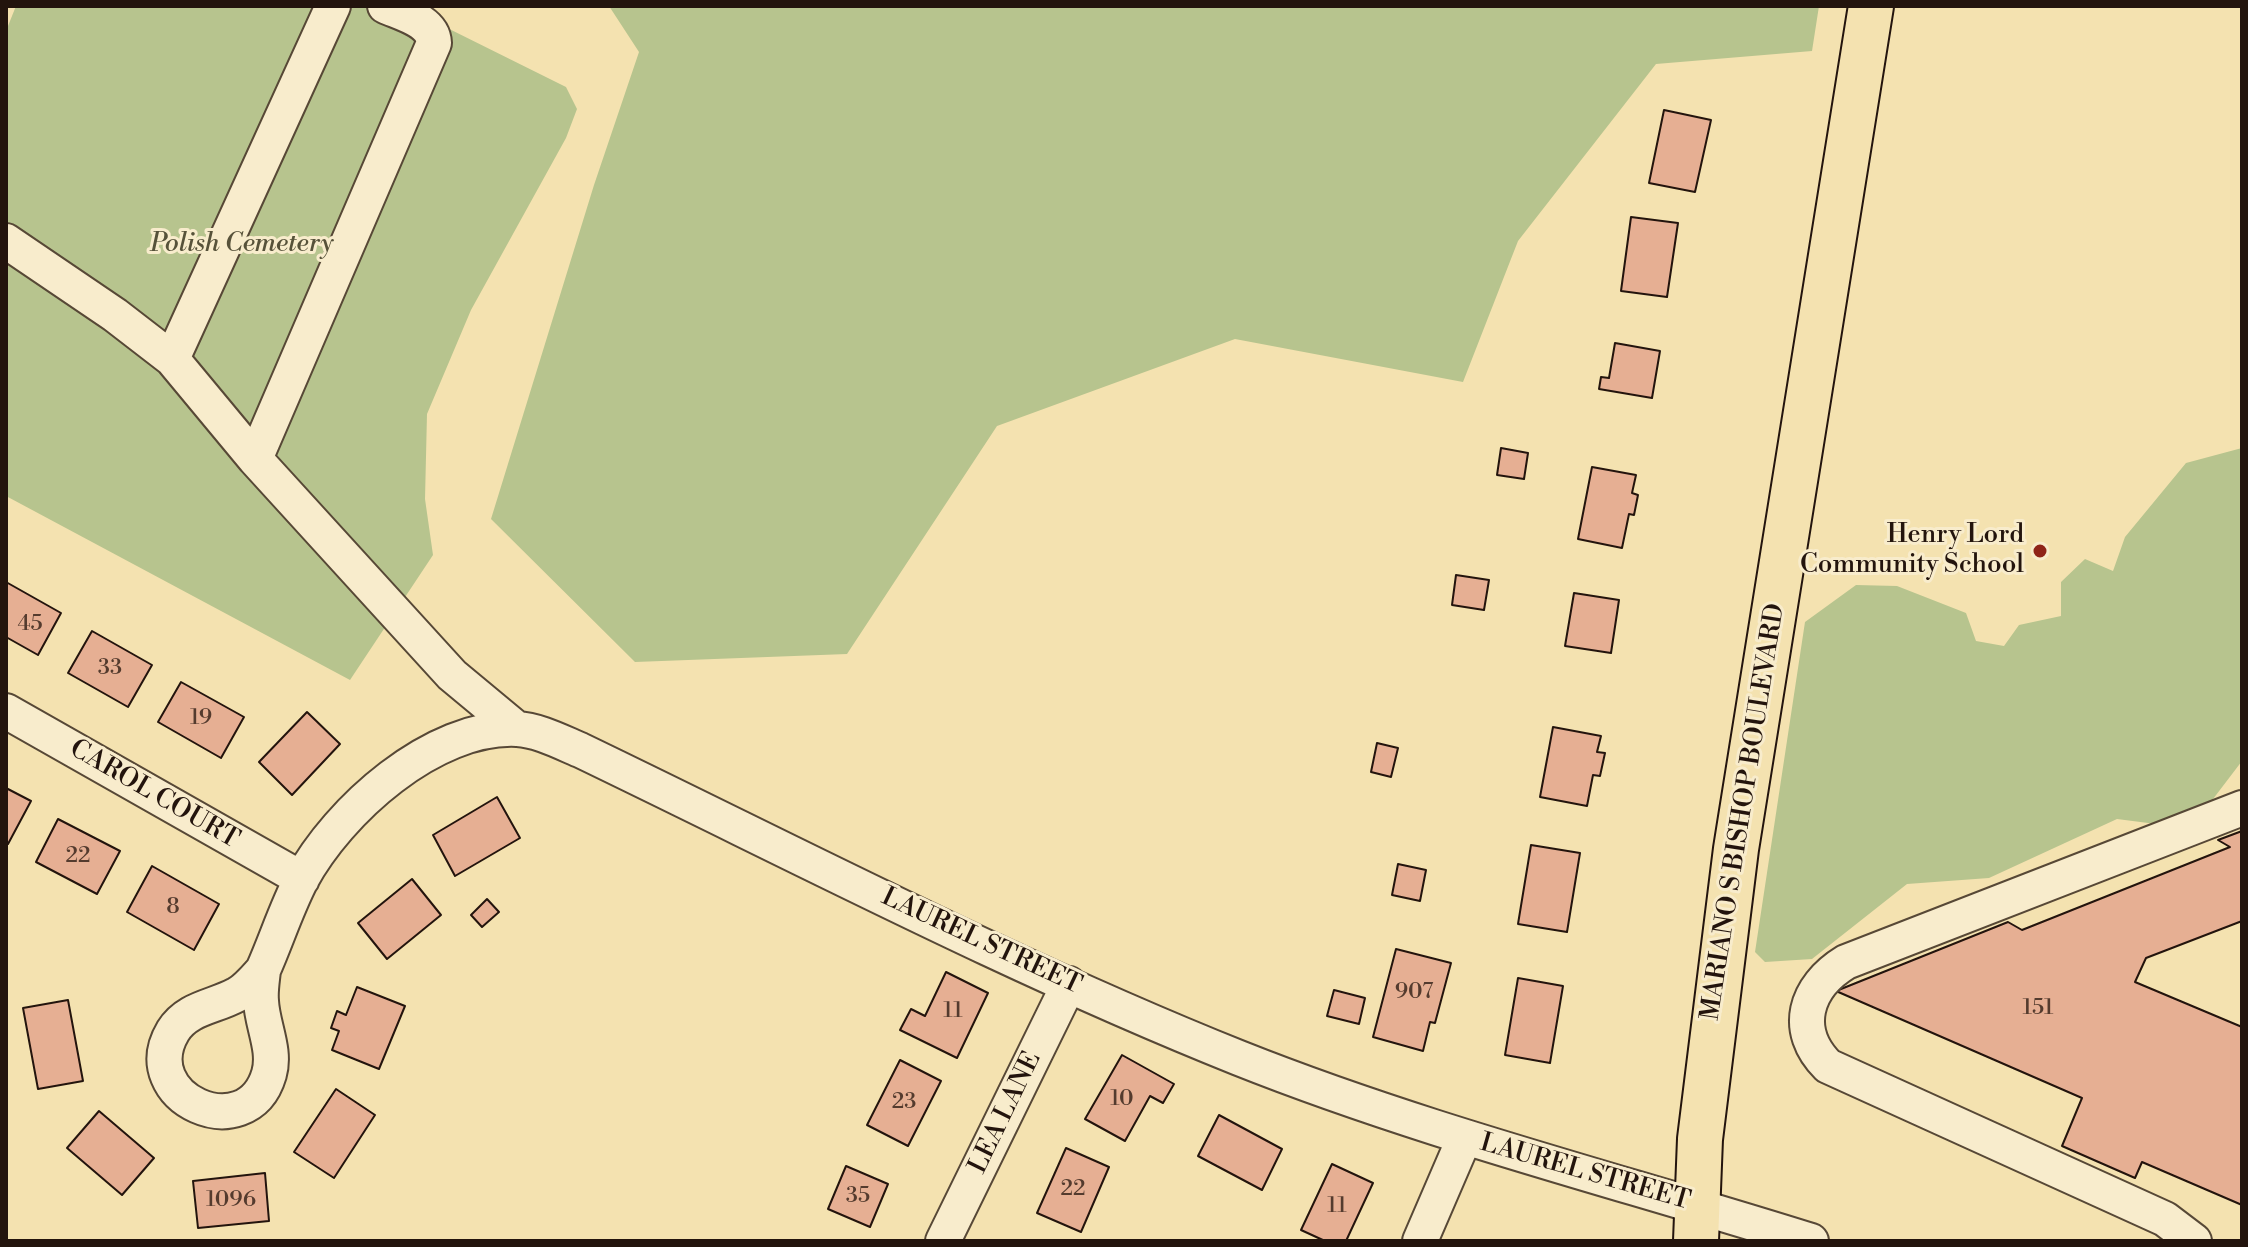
<!DOCTYPE html>
<style>
body{margin:0}
#map{position:relative;width:2248px;height:1247px;overflow:hidden;background:#f4e2b0;font-family:"Libre Bodoni",serif}
canvas{display:block}
.frame{position:absolute;inset:0;border:8px solid #23140d;pointer-events:none}
</style>
<div id="map">
<canvas width="2248" height="1247"></canvas>
<div class="frame"></div>
</div>
<script>
const g = document.querySelector('canvas').getContext('2d');
g.lineJoin = 'round';
function fillPath(path, color) { g.fillStyle = color; g.fill(path, 'evenodd'); }
function stroke(path, color, width, dash) { g.strokeStyle = color; g.lineWidth = width; g.lineCap = dash ? 'butt' : 'round'; g.setLineDash(dash || []); g.stroke(path); }
function write(font, color, halo, rows, align = 'center') {
  g.font = font + ' "Libre Bodoni",serif'; g.lineWidth = 6; g.setLineDash([]); g.textBaseline = 'middle'; g.strokeStyle = halo; g.fillStyle = color; for (const [text, x, y, turn = 0] of rows) {
    g.save(); g.translate(x, y); g.rotate((+turn || 0) * Math.PI / 180); g.textAlign = isNaN(turn) ? turn : align; if (halo) g.strokeText(text, 0, 0); g.fillText(text, 0, 0); g.restore();
  }
}
const green = new Path2D(`
 M16 6H403L566 87 577 109 566 138 471 310 427 414 425 499 433 555 350 680 6 496V31Z
 M609 6H1819L1812 51 1656 64 1518 241 1463 382 1235 339 997 426 847 654 635 662 491 519 594 185 639 52Z
 M2242 448V761L2210 803 2156 824 2117 819 1989 878 1907 884 1812 959 1765 962 1755 952 1805 622 1856 585 1897 586 1966 613 1976 641 2004 646 2019 625 2061 616V582L2085 559 2113 571 2125 537 2186 463Z`);
const building = new Path2D(`
 M1664 110 1711 120 1695 192 1649 183Z
 M1631 217 1678 223 1667 297 1621 291Z
 M1615 343 1660 351 1652 398 1599 389 1601 377 1609 378Z
 M1501 448 1528 453 1524 479 1497 475Z
 M1592 467 1636 475 1632 493 1638 495 1634 515 1629 514 1622 548 1578 539Z
 M1456 575 1489 580 1484 610 1452 605Z
 M6 582 61 613 38 655 6 637Z
 M1574 593 1619 600 1611 653 1565 646Z
 M92 631 152 665 128 707 68 673Z
 M181 682 244 717 221 758 158 722Z
 M307 712 340 744 292 795 259 762Z
 M1553 727 1601 736 1597 752 1605 753 1600 776 1593 775 1587 806 1540 797Z
 M1377 743 1398 748 1391 777 1371 772Z
 M6 788 31 801 8 844 6 843Z
 M497 797 520 838 455 876 433 835Z
 M58 819 120 851 97 894 36 862Z
 M2242 831V921L2146 958 2135 982 2242 1027V1205L2142 1162 2135 1178 2062 1146 2082 1098 1836 991 2008 922 2022 930 2230 847 2218 840Z
 M1531 845 1580 853 1567 932 1518 924Z
 M1398 864 1426 870 1420 901 1392 895Z
 M152 866 219 904 194 950 127 912Z
 M412 879 441 915 387 959 358 923Z
 M487 899 499 912 482 927 471 915Z
 M1396 949 1451 963 1435 1023 1430 1022 1423 1051 1373 1037Z
 M946 972 988 993 957 1058 900 1030 911 1009 925 1016Z
 M1518 978 1563 986 1550 1063 1505 1055Z
 M357 987 405 1006 379 1069 332 1050 339 1031 331 1028 337 1011 346 1015Z
 M1334 990 1365 998 1359 1024 1327 1016Z
 M68 1000 83 1081 38 1089 23 1008Z
 M1122 1055 1174 1084 1163 1103 1150 1096 1125 1141 1085 1119Z
 M900 1060 941 1081 908 1146 867 1125Z
 M336 1089 375 1115 334 1178 294 1152Z
 M99 1111 154 1158 122 1195 67 1148Z
 M1219 1115 1282 1149 1262 1190 1198 1156Z
 M1066 1148 1109 1167 1081 1232 1037 1213Z
 M1332 1164 1373 1183 1346 1241H1325L1301 1230Z
 M846 1166 888 1184 870 1227 828 1209Z
 M265 1173 269 1221 198 1228 193 1181Z`);
const minor = new Path2D(`
 M6 241 115 315 172 359 255 459 452 675 517 729
 M172 359 333 6
 M255 459 434 43C433 21 403 14 385 6
 M6 711 302 879
 M263 970C276 941 286 909 301 880 338 811 433 725 517 729 538 730 561 742 580 750 798 855 1014 968 1239 1058 1425 1132 1620 1181 1811 1241
 M263 970C262 980 260 991 261 1001 262 1025 276 1050 269 1074 247 1149 133 1098 173 1031 187 1008 214 1007 236 995 246 990 255 979 263 970Z
 M943 1241 1069 984
 M1420 1241 1464 1139
 M2194 1241 2165 1219 1828 1066C1792 1030 1805 987 1846 962L2242 808`);
const major = new Path2D(`
 M1696 1241 1700 1139 1736 849 1871 6`);
const markers = [
 [2040,551,8,"#8f2418"]
];
const numberNames = [
 ["45",30,625],
 ["33",110,669],
 ["19",201,719],
 ["22",78,857],
 ["8",173,908],
 ["907",1414,993],
 ["151",2038,1009],
 ["11",953,1012],
 ["10",1122,1100],
 ["23",904,1103],
 ["22",1073,1190],
 ["35",858,1197],
 ["1096",231,1201],
 ["11",1337,1207]
];
const parkNames = [
 ["Polish Cemetery",242,245]
];
const poiNames = [
 ["Henry Lord",2024,536],
 ["Community School",2024,566]
];
const streetNames = [
 ["CAROL COURT",154,795,30],
 ["MARIANO S BISHOP BOULEVARD",1744,812,-81],
 ["LAUREL STREET",981,942,25],
 ["LEA LANE",1006,1113,-64],
 ["LAUREL STREET",1585,1173,16]
];
fillPath(green, '#b7c48e');
fillPath(building, '#e6af93');
stroke(building, '#23140d', 2);
stroke(minor, '#574836', 38);
stroke(major, '#23140d', 48);
stroke(minor, '#f8eccc', 34);
stroke(major, '#f4e2b0', 44);
for (const [x, y, r, color] of markers) { const dot = new Path2D(); dot.arc(x, y, r, 0, 2 * Math.PI); g.fillStyle = color; g.fill(dot); stroke(dot, '#f8eccc', 3); }
write('22px', '#543b2e', null, numberNames);
write('italic 26px', '#57523a', '#f8eccc', parkNames);
write('26px', '#23140d', '#f8eccc', poiNames, 'right');
write('26px', '#23140d', '#f8eccc', streetNames);
</script>
